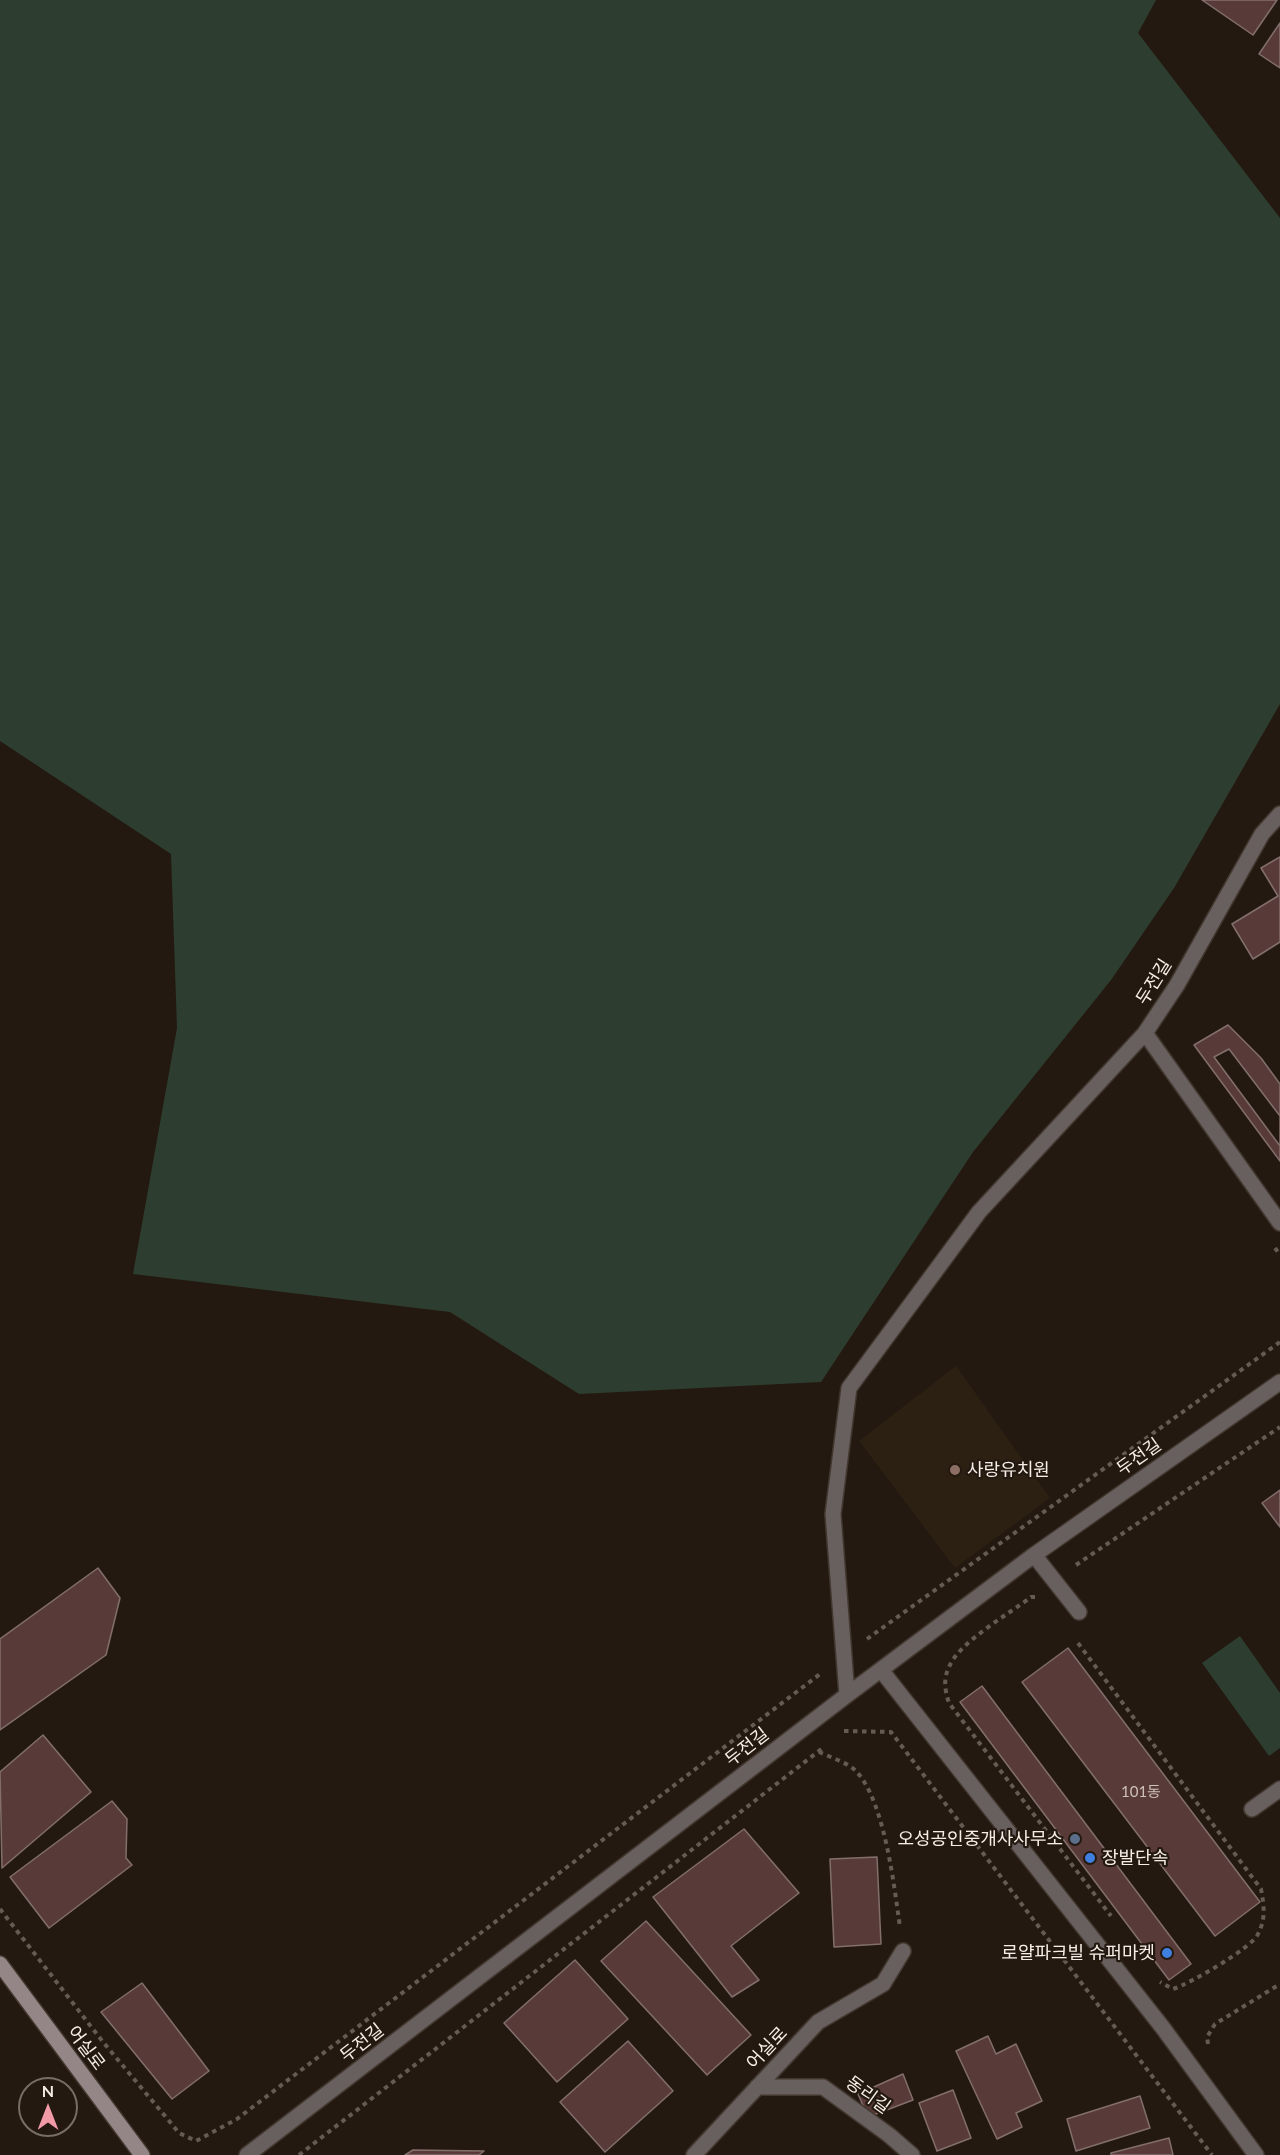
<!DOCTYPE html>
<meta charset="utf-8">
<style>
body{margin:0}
#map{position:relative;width:1280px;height:2155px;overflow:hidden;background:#241910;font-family:Lato,sans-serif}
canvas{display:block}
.north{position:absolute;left:18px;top:2077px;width:60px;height:60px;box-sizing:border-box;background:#241910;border:2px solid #786e66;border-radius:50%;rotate:0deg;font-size:16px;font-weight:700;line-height:24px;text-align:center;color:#f5ede6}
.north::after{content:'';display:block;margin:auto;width:21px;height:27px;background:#f39aa8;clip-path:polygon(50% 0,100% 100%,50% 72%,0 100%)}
</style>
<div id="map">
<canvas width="1280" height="2155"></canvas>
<div class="north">N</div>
</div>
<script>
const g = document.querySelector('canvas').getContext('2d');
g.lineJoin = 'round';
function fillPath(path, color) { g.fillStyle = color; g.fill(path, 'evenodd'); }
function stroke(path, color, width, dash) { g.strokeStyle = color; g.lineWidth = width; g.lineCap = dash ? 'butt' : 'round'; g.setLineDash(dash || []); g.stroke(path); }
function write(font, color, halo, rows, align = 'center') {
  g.font = font + ' Lato,"Noto Sans KR",sans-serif'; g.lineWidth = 4.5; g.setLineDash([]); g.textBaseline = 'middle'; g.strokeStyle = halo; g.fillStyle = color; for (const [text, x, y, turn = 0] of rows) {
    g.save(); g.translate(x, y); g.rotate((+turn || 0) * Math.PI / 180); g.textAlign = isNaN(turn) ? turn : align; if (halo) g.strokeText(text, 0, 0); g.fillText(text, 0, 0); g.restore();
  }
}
const education = new Path2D(`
 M956 1366 1050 1498 955 1568 859 1441Z`);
const green = new Path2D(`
 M0 0H1156L1138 33 1280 218V704L1174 888 1111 980 973 1152 821 1382 579 1394 450 1312 133 1274 177 1028 171 854 0 741Z
 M1240 1636 1280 1693V1748L1269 1756 1202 1663Z`);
const building = new Path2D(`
 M1202 0H1277L1253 35Z
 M1280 23V68L1259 54Z
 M1280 857V942L1253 959 1232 924 1278 896 1261 868Z
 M1228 1025 1261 1058 1280 1084V1161L1194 1045Z
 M1229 1049 1280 1116V1146L1214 1057Z
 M1280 1490V1527L1262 1503Z
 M98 1568 120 1598 106 1655 0 1730V1639Z
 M1068 1648 1260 1902 1215 1936 1022 1682Z
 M982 1686 1191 1964 1169 1980 960 1702Z
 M43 1735 91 1792 2 1868 0 1772Z
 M112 1801 127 1819 126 1858 132 1865 49 1928 10 1877Z
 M744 1829 799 1893 731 1946 759 1980 732 1997 653 1897Z
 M877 1857 881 1944 834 1947 830 1859Z
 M646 1921 751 2035 707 2075 601 1961Z
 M575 1960 628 2019 557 2082 504 2023Z
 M142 1983 209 2071 172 2099 101 2012Z
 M988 2036 996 2054 1016 2044 1042 2101 1016 2113 1022 2127 997 2139 956 2051Z
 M628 2041 673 2091 605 2152 560 2102Z
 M903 2074 913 2100 868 2117 858 2094Z
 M953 2090 971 2138 937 2151 919 2103Z
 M1140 2096 1150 2128 1076 2151 1067 2119Z
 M1169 2138 1173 2155H1111V2153Z
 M413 2150 484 2151 479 2155H405Z`);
const path = new Path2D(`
 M1275 1248 1280 1255
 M1076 1565 1280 1427
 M1035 1597H1031C1009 1614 959 1642 949 1667 943 1679 945 1691 949 1703L1111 1916
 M867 1639 1280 1342
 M1078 1643 1261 1889C1264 1906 1266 1919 1258 1934 1252 1948 1189 1984 1173 1989L1160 1982
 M844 1731 891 1732 1212 2155
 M819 1752C830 1757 848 1763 856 1771 885 1802 894 1886 900 1927
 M0 1909 103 2042 170 2122 179 2133 196 2141 237 2119 820 1674
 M1208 2044 1207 2037 1215 2024 1280 1984
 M299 2155 824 1747`);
const lane = new Path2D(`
 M1252 1809 1280 1789
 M757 2087H823L889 2135 912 2155`);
const street = new Path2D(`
 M1280 814 1262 834 1177 985 1145 1033 1280 1223
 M1034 1555 1079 1612
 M881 1670 1163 2028 1256 2155
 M847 1695 833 1514 849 1388 979 1212 1145 1033
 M247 2155 847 1695 1034 1555 1280 1382
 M694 2155 818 2022 883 1984 903 1951`);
const secondary = new Path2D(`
 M0 1964 142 2155`);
const markers = [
 [955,1470,6,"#8d6e63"],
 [1075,1839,6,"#5c6f8a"],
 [1090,1858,6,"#3f7fe0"],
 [1167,1953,6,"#3f7fe0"]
];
const numberNames = [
 ["101동",1141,1792]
];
const streetNames = [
 ["두전길",1154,982,-58],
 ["두전길",1139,1457,-35],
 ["두전길",747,1747,-38],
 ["두전길",362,2043,-38],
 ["어실로",86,2048,53],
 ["어실로",767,2048,-47],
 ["동리길",868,2095,36]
];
const poiNames = [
 ["사랑유치원",967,1470],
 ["오성공인중개사사무소",1063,1839,"right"],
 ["장발단속",1102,1858],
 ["로얄파크빌 슈퍼마켓",1155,1953,"right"]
];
fillPath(education, '#2c2012');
fillPath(green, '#2d3e30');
fillPath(building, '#583b38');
stroke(building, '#826f6d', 1.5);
stroke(lane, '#41372e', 18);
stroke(street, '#41372e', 18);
stroke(secondary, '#41372e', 18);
stroke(path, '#655b53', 4, [4.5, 4.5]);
stroke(lane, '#685f5f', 15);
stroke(street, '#685f5f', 15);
stroke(secondary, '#948686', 15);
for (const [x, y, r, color] of markers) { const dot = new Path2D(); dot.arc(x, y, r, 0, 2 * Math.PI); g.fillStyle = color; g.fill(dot); stroke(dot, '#241910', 2); }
write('15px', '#cec0ba', null, numberNames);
write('18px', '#f5ede6', '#241910', streetNames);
write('18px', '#f5ede6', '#241910', poiNames, 'left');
</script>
